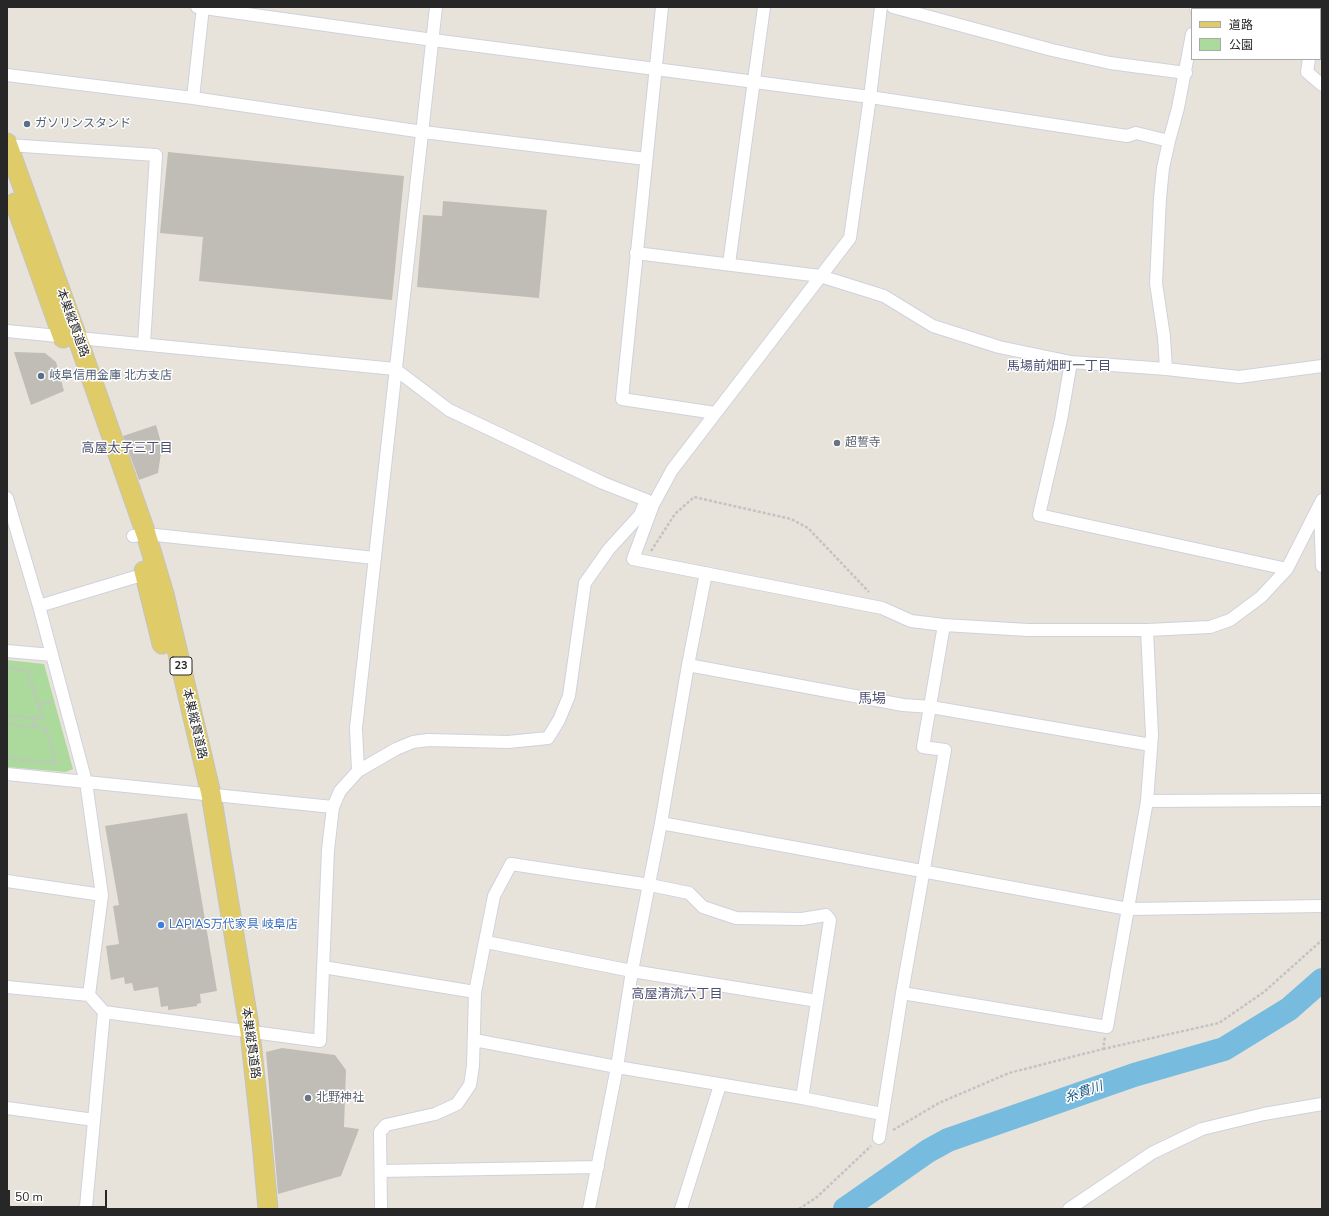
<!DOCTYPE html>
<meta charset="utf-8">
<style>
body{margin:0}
#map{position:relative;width:1329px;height:1216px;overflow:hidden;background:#e8e3da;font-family:"Nunito Sans","Noto Sans JP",sans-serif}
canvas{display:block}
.frame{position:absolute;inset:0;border:8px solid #272727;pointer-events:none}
.legend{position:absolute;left:1191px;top:8px;width:130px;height:52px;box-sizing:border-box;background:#fff;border:1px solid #a9a9a9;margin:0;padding:5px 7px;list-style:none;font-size:12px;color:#272727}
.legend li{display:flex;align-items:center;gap:8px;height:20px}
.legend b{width:20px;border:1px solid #a9a9a9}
.scale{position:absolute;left:8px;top:1190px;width:99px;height:18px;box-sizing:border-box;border:2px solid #272727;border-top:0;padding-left:5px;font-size:12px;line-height:14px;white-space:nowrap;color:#272727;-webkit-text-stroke:3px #fff;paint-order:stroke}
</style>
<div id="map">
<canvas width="1329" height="1216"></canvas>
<div class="frame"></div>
<ul class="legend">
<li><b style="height:5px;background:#dfcc68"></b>道路</li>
<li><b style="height:11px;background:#acd99c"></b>公園</li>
</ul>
<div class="scale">50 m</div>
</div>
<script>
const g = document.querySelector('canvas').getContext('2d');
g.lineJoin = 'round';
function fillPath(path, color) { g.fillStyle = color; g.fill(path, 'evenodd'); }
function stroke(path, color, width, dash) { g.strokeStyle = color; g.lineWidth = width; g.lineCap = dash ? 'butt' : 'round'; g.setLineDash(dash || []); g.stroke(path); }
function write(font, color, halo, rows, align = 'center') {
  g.font = font + ' "Nunito Sans","Noto Sans JP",sans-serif'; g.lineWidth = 3; g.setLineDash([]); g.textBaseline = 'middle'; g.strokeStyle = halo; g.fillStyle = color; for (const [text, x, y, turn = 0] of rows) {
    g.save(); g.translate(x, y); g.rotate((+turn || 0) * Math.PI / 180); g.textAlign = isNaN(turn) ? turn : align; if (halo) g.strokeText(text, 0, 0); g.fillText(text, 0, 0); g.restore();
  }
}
const green = new Path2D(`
 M7 660 44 664 73 769 66 772 7 767Z`);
const river = new Path2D(`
 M845 1209 928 1151 948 1140 1134 1075 1224 1049 1289 1009 1322 980`);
const building = new Path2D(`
 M168 152 404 176 392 300 199 281 203 237 160 233Z
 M443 201 547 210 539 298 417 287 423 215 442 216Z
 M14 352 45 353 56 362 64 391 31 405Z
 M156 425 162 446 158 473 139 480 123 436Z
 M187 813 217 991 200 994 201 1003 197 1004V1006L168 1010V1006L161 1007 158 987 134 991 132 983 125 984 124 977 111 980 106 946 119 944 113 906 119 905 105 826Z
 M282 1048 335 1055 346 1070 344 1127 359 1129 341 1176 278 1194 266 1052Z`);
const path = new Path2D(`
 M651 551 675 514 694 497 791 519 808 528 869 592
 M7 668 27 670 43 719 7 715
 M39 705 53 701
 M33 718 35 727
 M7 724 46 728 56 763 7 758
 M1103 1049 1219 1023 1264 992 1322 940
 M893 1130 939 1103 1009 1073 1103 1049 1105 1037
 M799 1209 817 1197 871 1146`);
const street = new Path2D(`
 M197 7 433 40 870 97 1127 136 1136 133 1169 141
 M662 7 622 399 715 413
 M881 7 870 97 850 238 672 470 653 505 633 559 882 608 911 621 944 625 1028 630H1147L1210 627 1230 620 1261 597 1287 569 1322 500
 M893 7 1052 50 1110 63 1186 73
 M1196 9V7
 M1309 59 1307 72 1322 85
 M7 75 193 98 423 132 646 159
 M193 98 203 7
 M8 145 156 155 144 344
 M636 253 820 276 884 296 933 326 999 347 1071 362 1166 369 1239 377 1322 366
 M729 264 764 7
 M7 331 395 369 449 410 603 483 646 500 653 505
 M1071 362 1061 420 1039 515 1287 569
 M1166 369 1164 337 1156 283 1160 198 1163 168 1169 141 1178 108 1192 34
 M7 498 39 606 86 782 102 895 89 995
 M1320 507 1322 566
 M133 536 146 534 375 558
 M706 573 688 665 661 823 1128 909 1322 906
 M39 606 145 574
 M7 651 52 655
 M688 665 903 705 931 707 1151 745
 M358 771 356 728 436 7
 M7 774 333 807
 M1147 801 1322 800
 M7 881 102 895
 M486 942 632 971 817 1001
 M323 967 475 992
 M7 987 89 995 104 1012 320 1041 328 850 333 807 340 791 358 771 396 749 413 742 428 740 508 742 548 738 559 720 569 696 585 583 609 549 640 515 646 500
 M902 993 1107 1027 1147 801 1152 735 1147 630
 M474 1040 617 1067 802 1098 882 1114
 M7 1108 94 1120
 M879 1138 902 993 945 750 923 747 944 625
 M381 1171 598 1167
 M84 1209 86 1207 104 1012
 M381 1209 380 1132 386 1125 435 1114 457 1104 470 1085 473 1066 475 992 494 896 511 864 650 885 689 893 703 907 736 918 802 919 826 915 830 920 802 1098
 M589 1209 617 1067 632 971 661 823
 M681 1209 720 1085
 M1069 1209 1152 1153 1202 1129 1264 1114 1322 1104`);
const primary = new Path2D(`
 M1229 7 1234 9
 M1320 46 1322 47
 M7 143 77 337 146 534 164 594 211 794 250 1032 262 1143 268 1209
 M15 203 63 338
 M144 571 162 644`);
const markers = [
 [27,124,4,"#5c6f8a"],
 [41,376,4,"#5c6f8a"],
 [837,443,4,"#6b7280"],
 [161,925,4,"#3f7fe0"],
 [308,1098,4,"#6b7280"]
];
const shields = [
 [181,666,22]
];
const shieldNames = [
 ["23",181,666]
];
const serviceNames = [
 ["ガソリンスタンド",35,124],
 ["岐阜信用金庫 北方支店",49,376]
];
const streetNames = [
 ["本巣縦貫道路",72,323,70],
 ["本巣縦貫道路",194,724,77],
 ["本巣縦貫道路",250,1043,82]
];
const worshipNames = [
 ["超誓寺",845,443],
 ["北野神社",316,1098]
];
const shopNames = [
 ["LAPIAS万代家具 岐阜店",169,925]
];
const neighbourhoodNames = [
 ["馬場前畑町一丁目",1059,367],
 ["高屋太子三丁目",127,449],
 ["高屋清流六丁目",677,995]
];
const waterNames = [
 ["糸貫川",1084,1093,-19]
];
const quarterNames = [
 ["馬場",872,700]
];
fillPath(green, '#acd99c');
stroke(river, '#77bbdf', 24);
fillPath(building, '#c0bcb6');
stroke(street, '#cfd1de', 14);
stroke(primary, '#c3c3c3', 21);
stroke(path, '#c3c3c3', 2.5, [3, 2]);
stroke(street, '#fff', 12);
stroke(primary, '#dfcc68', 19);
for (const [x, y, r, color] of markers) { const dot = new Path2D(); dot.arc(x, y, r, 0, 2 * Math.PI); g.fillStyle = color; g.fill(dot); stroke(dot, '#fff', 1.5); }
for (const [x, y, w] of shields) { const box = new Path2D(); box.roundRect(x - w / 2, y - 9, w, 18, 3); g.fillStyle = '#fff'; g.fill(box); stroke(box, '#272727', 1); }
write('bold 11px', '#272727', null, shieldNames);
write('12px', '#4e5e75', '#fff', serviceNames, 'left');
write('12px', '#272727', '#fff', streetNames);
write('12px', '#5b616d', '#fff', worshipNames, 'left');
write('12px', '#366cbe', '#fff', shopNames, 'left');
write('13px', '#4d5171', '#fff', neighbourhoodNames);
write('italic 13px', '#1c5985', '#fff', waterNames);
write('14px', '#4d5171', '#fff', quarterNames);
</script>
